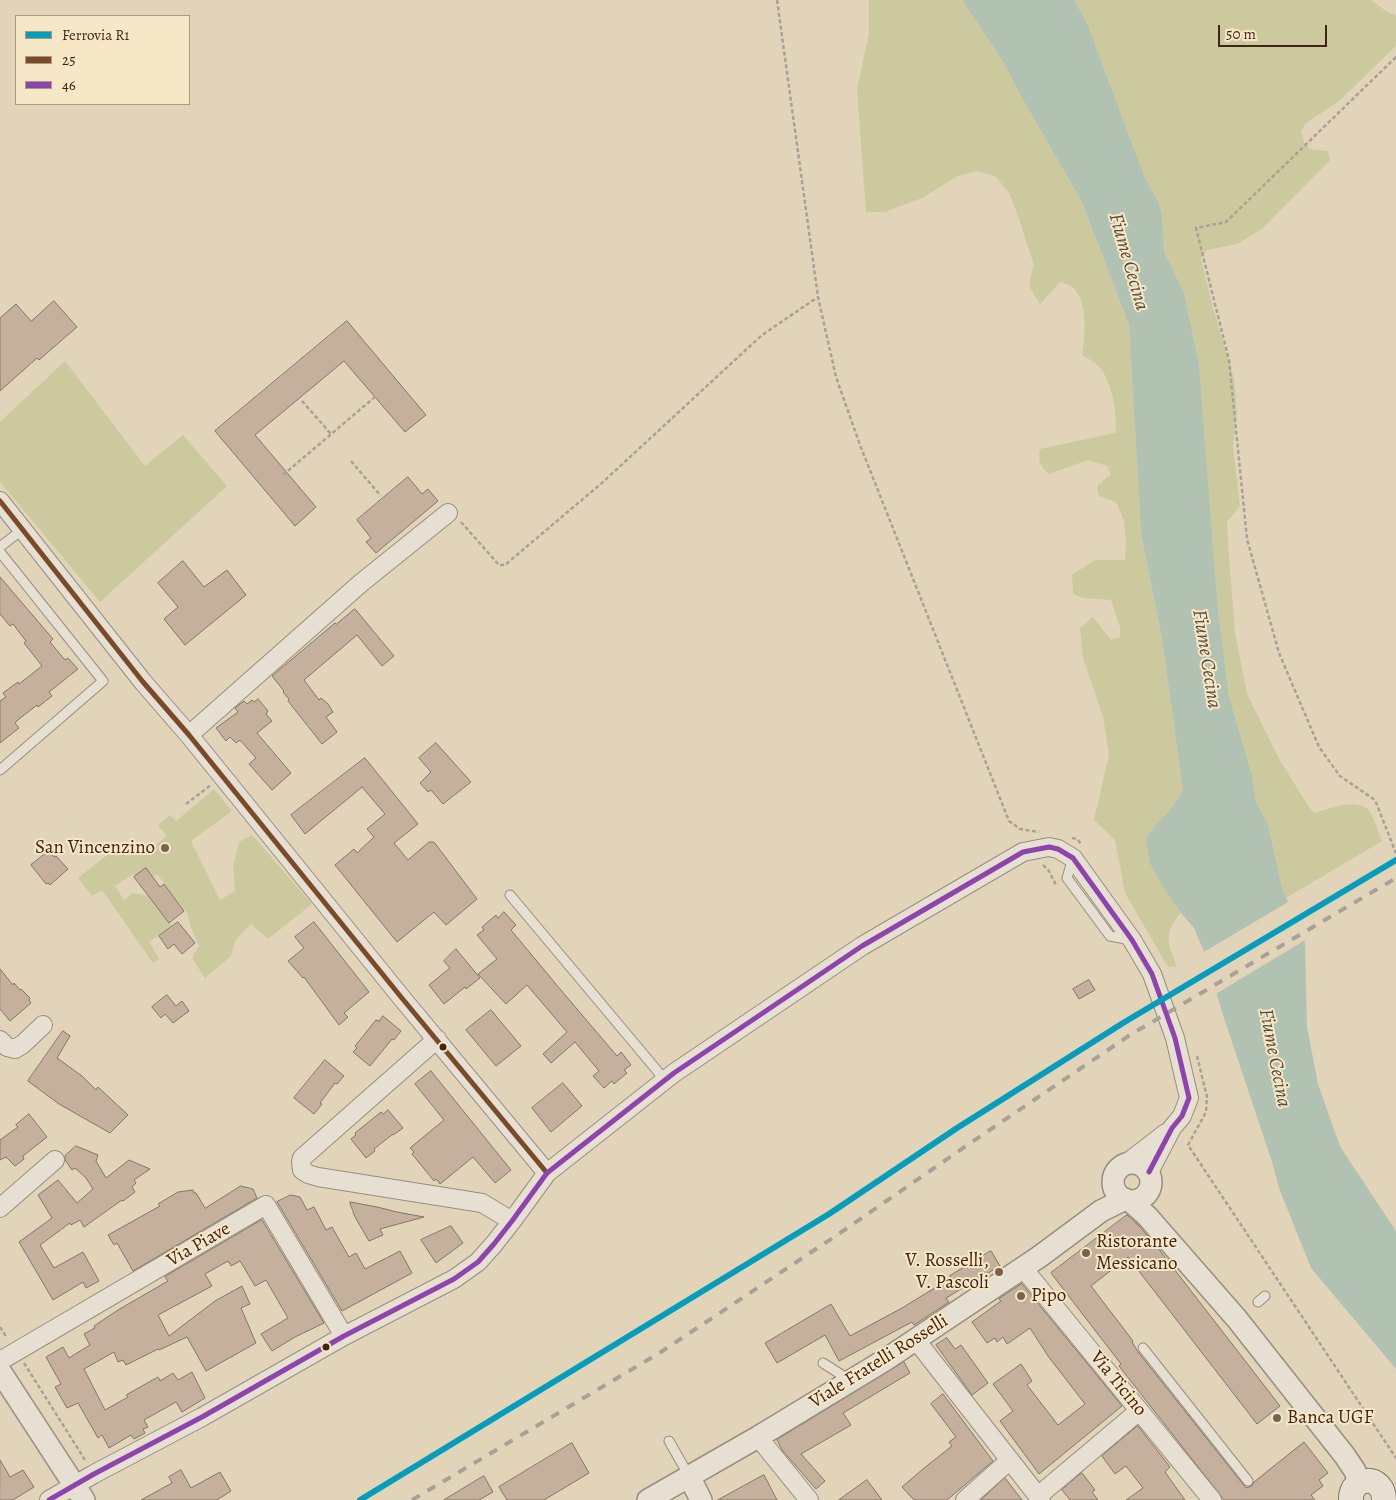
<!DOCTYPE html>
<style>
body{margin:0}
#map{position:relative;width:1396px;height:1500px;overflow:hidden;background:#e1d4b9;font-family:Alegreya,serif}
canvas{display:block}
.legend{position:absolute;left:15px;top:15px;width:175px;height:90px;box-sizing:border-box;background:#f6e7c7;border:1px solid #ae9980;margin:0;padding:6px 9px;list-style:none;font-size:15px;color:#422416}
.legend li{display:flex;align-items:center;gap:10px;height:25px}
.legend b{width:25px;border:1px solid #ae9980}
.scale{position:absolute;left:1218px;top:25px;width:109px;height:22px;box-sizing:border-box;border:2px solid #422416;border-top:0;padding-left:6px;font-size:15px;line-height:18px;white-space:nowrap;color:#422416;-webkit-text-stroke:4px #f6e7c7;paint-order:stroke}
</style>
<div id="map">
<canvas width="1396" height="1500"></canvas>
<ul class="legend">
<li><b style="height:6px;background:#079cbc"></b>Ferrovia R1</li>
<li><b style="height:6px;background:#7a4b2a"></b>25</li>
<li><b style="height:6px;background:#8e44ad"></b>46</li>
</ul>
<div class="scale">50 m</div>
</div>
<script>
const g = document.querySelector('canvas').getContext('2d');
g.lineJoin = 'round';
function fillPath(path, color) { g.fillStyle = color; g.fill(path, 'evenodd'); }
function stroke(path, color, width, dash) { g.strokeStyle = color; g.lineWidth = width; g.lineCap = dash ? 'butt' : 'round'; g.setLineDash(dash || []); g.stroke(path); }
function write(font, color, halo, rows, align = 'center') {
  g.font = font + ' Alegreya,serif'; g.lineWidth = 4; g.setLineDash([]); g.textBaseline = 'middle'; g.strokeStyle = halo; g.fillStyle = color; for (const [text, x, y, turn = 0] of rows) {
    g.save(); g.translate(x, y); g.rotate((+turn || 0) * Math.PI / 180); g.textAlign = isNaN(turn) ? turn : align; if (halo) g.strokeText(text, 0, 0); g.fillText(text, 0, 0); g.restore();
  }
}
const green = new Path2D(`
 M869 0H962L1002 60 1022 98 1082 202 1129 325 1141 534 1162 639 1183 791 1170 810 1157 823 1150 864 1162 886 1181 913C1173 922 1167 930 1169 943 1170 951 1175 958 1176 966L1169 967 1165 962 1125 893 1115 840 1094 820 1109 755 1103 716 1083 658 1080 628 1093 617 1111 640 1120 637V627L1111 600 1083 598 1073 594 1072 575 1095 560H1125L1126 541 1124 521 1116 502 1099 496 1097 486 1111 474 1107 466 1088 460 1049 474C1040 466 1038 461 1040 449L1115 433C1118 414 1112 384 1101 369 1097 363 1088 359 1082 355 1085 337 1089 299 1071 286 1068 284 1064 283 1060 282L1040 304 1030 288V279L1034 265 1016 210 1009 193 996 177 978 171 958 176 922 198 885 212H866L857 89 869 34Z
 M1074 0H1371L1383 9 1396 16V46L1339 101 1305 124 1301 132 1304 142 1310 149 1328 151 1330 160 1262 229 1237 244 1207 250 1201 258 1213 308 1234 379 1237 413 1233 447 1240 506 1227 522 1228 545 1235 633 1247 694 1278 757 1307 804 1314 813C1328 809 1360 796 1370 812 1375 821 1378 832 1382 841L1286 898 1282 888 1268 824 1256 802 1252 775 1229 696 1218 610 1199 364 1184 293 1164 251 1162 216 1159 203 1145 178 1087 23Z
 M65 361 145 466 183 435 227 486 100 602 0 482V422Z
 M214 789 232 811 191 841 220 900 235 891 233 867 239 842 252 835 312 904 268 939 251 924 236 939 231 956 205 978 192 958 199 946 190 925 188 914 157 874 143 884 133 874 115 886 124 900 133 893 149 896 172 926 149 942 159 959 153 963 102 890 92 896 78 878 111 852 131 841 144 854 167 836 158 825 170 815 176 821Z`);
const water = new Path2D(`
 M962 0H1074L1087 23 1145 178 1159 203 1162 216 1164 251 1184 293 1199 364 1218 610 1229 696 1252 775 1256 802 1268 824 1282 888 1305 942 1307 1027 1318 1084 1337 1138 1341 1148 1396 1231V1369L1311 1268 1279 1188 1273 1165 1222 1012 1205 954 1194 928 1181 913 1162 886 1150 864 1146 838 1157 823 1170 810 1183 791 1162 639 1141 534 1129 325 1082 202 1022 98 1002 60Z`);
const pier = new Path2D(`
 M1290 901 1307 939 1214 995 1202 953Z`);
const building = new Path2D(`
 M54 301 77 327 39 360 37 358 0 391V318L16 304 31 321Z
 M347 321 426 415 405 432 344 361 255 435 316 507 295 526 215 431Z
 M408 477 422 494 428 489 438 501 376 553 366 542 371 538 357 520Z
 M183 561 204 587 227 570 246 595 185 645 164 619 178 607 158 583Z
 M0 577 53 639 50 642 65 660 68 658 78 669 49 692 52 696 38 707 37 705 19 719 15 723 19 728 0 743V701L6 697 3 693 18 682 19 684 42 666 24 643 26 641 13 624 10 626 0 614Z
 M355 609 394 656 382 666 357 635 304 680 319 700 321 698 328 704 333 712 326 717 337 732 322 744 288 701 289 699 283 692 284 691 272 676 335 623 336 624Z
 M258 699 268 711 266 714 272 721 257 733 291 773 272 790 249 764 256 758 240 740 236 743 230 737 226 741 216 728 238 712 235 708 244 701 247 704 252 700 254 702Z
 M436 743 471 782 443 804 431 790 428 792 420 783 431 772 419 758Z
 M365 758 418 824 394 843 408 860 429 842H434L477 899 446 925 434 912 397 942 335 865 354 849 357 853 374 837 367 829 385 814 362 787 305 834 291 815Z
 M49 851 54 857 56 856 68 869 50 885 48 883 46 884 31 865Z
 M146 868 160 887 164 884 184 911 169 923 134 877Z
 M504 912 516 925 511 930 560 989 617 1056 621 1052 631 1065 624 1070 627 1073 614 1084 612 1081 604 1088 593 1076 599 1071 575 1042 551 1063 543 1054 567 1032 527 985 506 1004 478 974 497 959 477 935 484 930 482 927 496 915 498 918Z
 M178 922 195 943 182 954 174 944 168 949 159 936Z
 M314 922 369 992 344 1013 348 1017 339 1025 304 977 303 978 288 961 304 948 295 937Z
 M456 949 480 978 466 989 465 987 444 1004 429 985 450 968 444 961Z
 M0 969 13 985 14 983 20 990 21 989 30 998 29 1000 31 1003 10 1021 0 1009Z
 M1089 980 1095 990 1079 999 1073 989Z
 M167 995 176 1006 182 1001 189 1011 173 1023 165 1014 161 1018 152 1007Z
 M491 1010 521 1046 496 1066 466 1030Z
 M383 1016 401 1031 394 1040 392 1039 370 1066 353 1052 357 1048 355 1046 376 1020 379 1021Z
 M63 1031 70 1036 57 1058 82 1076 96 1090 98 1087 128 1115 110 1133 59 1104 28 1081Z
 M325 1060 344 1076 337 1084 335 1083 320 1103 322 1104 314 1114 294 1098Z
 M431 1071 511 1170 495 1183 473 1157 440 1184 436 1179 434 1181 412 1154 414 1152 410 1148 444 1120 415 1084Z
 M563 1083 582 1106 551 1132 532 1108Z
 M388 1110 403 1128 393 1135V1134L374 1149 375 1151 366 1158 351 1139 356 1135 355 1133 381 1112 383 1114Z
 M29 1114 47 1137 23 1156 24 1159 15 1166 6 1157 0 1160V1140L18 1127 16 1125Z
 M76 1146 98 1155 96 1161 106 1178 129 1160 150 1169 134 1180 136 1183 132 1187 135 1192 123 1201 122 1200 84 1227 80 1220 71 1225 70 1223 40 1245 54 1268 83 1252 99 1281 86 1288 83 1282 53 1300 19 1242 52 1218 38 1195 58 1180 77 1203 93 1189 86 1178 75 1168 72 1170 65 1160V1156Z
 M241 1186 253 1189 257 1198 133 1271 117 1243 114 1245 108 1235 160 1206 158 1204 178 1192 193 1190 194 1193H196L205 1208Z
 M291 1195 300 1197 307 1210 314 1207 326 1230 332 1227 349 1257 356 1253 365 1269 400 1251 412 1273 342 1311 277 1202Z
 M350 1202 377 1207 397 1212 424 1217 380 1229 383 1235 369 1241 355 1217Z
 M1127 1215 1138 1225 1154 1243 1280 1406 1257 1424 1128 1257 1091 1286 1133 1341 1132 1342 1138 1352 1246 1488 1252 1486 1254 1482 1304 1442 1328 1473 1319 1480 1323 1486 1311 1495 1315 1500H1224L1119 1366 1121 1364 1051 1273Z
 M262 1220 324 1323 295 1337 272 1351 261 1334 288 1318 266 1280 255 1286 240 1261 231 1266 228 1261 205 1274 212 1286 158 1315 169 1336 215 1301 242 1286 250 1304 241 1308 256 1343 206 1371 187 1337 159 1350 158 1349 126 1365 123 1360 118 1362 114 1352 84 1369 105 1410 128 1397 126 1395 158 1377 160 1381 173 1373 178 1380 192 1372 205 1398 182 1412 176 1402 144 1420 148 1427 143 1429 145 1433 134 1439 131 1435 109 1448 102 1435 98 1438 78 1403 67 1408 55 1387 61 1384 46 1357 63 1347 69 1358 90 1345 84 1334 95 1328 94 1326 118 1310 168 1281 165 1277Z
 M451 1226 463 1243 436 1263 421 1240Z
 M991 1251 1000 1266 946 1298 949 1302 914 1325 912 1322 839 1361 825 1335 777 1363 765 1343 831 1304 850 1336 902 1308 951 1278 950 1276Z
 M1022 1284 1122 1406 1039 1474 1000 1421 1013 1411 993 1384 1021 1364 1032 1381 1027 1385 1058 1425 1085 1404 1048 1356 1030 1328 1007 1344 1003 1337 997 1342 995 1338 987 1343 972 1322 1001 1301 999 1299Z
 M947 1338 955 1349 961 1345 988 1383 972 1395 936 1345Z
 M904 1362 910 1373 843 1413 851 1425 801 1454 825 1481 816 1489 782 1450 777 1440Z
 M943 1394 993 1461 947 1500H914L902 1487 923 1469 952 1446 949 1442 956 1437 931 1404Z
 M1138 1426 1170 1467 1165 1472 1185 1500H1126L1143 1488 1126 1466 1115 1474 1102 1456Z
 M572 1443 589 1473 544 1500H507L499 1487Z
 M0 1460 10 1477 23 1470 34 1487 13 1500H0Z
 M181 1470 191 1488 220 1472 231 1491 217 1500H141L172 1483 169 1477Z
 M1082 1473 1095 1490 1092 1492 1098 1500H1070L1062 1490Z
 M764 1475 777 1500H718Z
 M484 1476 493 1492 479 1500H444Z
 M1005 1478 1022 1500H981Z
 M867 1480 882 1500H839Z`);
const path = new Path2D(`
 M777 0 818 297 836 377 860 445 1009 821 1020 829 1039 832
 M1396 57 1226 222 1196 228 1229 360 1247 539 1279 653 1319 747 1340 776 1375 800 1396 853
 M302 401 331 434
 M351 461 381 496
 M283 475 376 396
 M461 522 499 565H505L603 482 762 335 818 297
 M186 804 211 785
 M1072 838 1077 839 1081 844
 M1043 865 1049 871 1056 885
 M1197 1056 1207 1097 1206 1112 1188 1145 1396 1458
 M0 1327 7 1338
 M24 1363 85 1460`);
const service = new Path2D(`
 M0 547 23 529
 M0 552 103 681 0 770
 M1073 858 1067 878 1110 936 1131 940
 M510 895 665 1080
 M1258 1302 1265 1296
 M1143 1348 1248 1481
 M823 1363 851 1381
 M669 1441 689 1476`);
const minor = new Path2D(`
 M0 501 143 682 189 735 401 997 547 1173
 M189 735 361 583 448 513
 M437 1039 302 1158 301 1162 302 1170 308 1174 318 1177 482 1203 512 1221
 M0 1040 7 1047 15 1049 23 1044 43 1025
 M1127 1163 1166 1133
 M0 1208 55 1160
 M1023 1268 1212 1500
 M916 1340 1041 1500
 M0 1361 266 1205 344 1336
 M758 1437 809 1500
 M1038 1496 1139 1411
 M49 1500 94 1474 202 1417 344 1336 454 1279 478 1262 494 1244 512 1221 547 1173 674 1073 862 946 1023 852 1049 847 1058 849 1073 858 1132 940 1152 974 1175 1038 1189 1098 1182 1116 1172 1128 1149 1172
 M965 1500 1010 1460`);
const tertiary = new Path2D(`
 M1113 1182a19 19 0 1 1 38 0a19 19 0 1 1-38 0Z
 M1130 1201 1147 1216 1237 1319 1345 1456 1355 1471 1359 1483
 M0 1371 84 1500
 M689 1476 701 1500
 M648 1500 758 1437 885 1360 1039 1257 1101 1211 1125 1199`);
const secondary = new Path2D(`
 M1351 1500C1350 1475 1384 1474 1384 1500`);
const rail = new Path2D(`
 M412 1500 661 1352 840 1233 966 1146 1130 1035 1396 878`);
const bus1 = new Path2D(`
 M0 501 143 682 189 735 401 997 547 1173`);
const bus2 = new Path2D(`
 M49 1500 94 1474 202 1417 344 1336 454 1279 478 1262 494 1244 512 1221 547 1173 674 1073 862 946 1023 852 1049 847 1058 849 1073 858 1132 940 1152 974 1175 1038 1189 1098 1182 1116 1172 1128 1149 1172`);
const rail1 = new Path2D(`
 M360 1500 829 1214 957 1128 1123 1023 1396 860`);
const markers = [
 [165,848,5,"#7a624f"],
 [443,1047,4.5,"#422416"],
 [1086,1253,5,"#7a624f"],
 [999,1272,5,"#7a624f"],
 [1021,1296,5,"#7a624f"],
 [326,1347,4.5,"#422416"],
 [1277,1418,5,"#7a624f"]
];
const poiNames = [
 ["San Vincenzino",155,848,"right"],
 ["Ristorante",1096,1242],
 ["Messicano",1096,1264],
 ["V. Rosselli,",989,1261,"right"],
 ["V. Pascoli",989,1283,"right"],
 ["Pipo",1031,1296],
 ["Banca UGF",1287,1418]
];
const streetNames = [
 ["Via Piave",199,1245,-30],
 ["Viale Fratelli Rosselli",879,1362,-32],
 ["Via Ticino",1118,1384,51]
];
const waterNames = [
 ["Fiume Cecina",1128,262,74],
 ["Fiume Cecina",1206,659,81],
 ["Fiume Cecina",1274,1058,79]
];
fillPath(green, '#ccc99e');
fillPath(water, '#b1c2b2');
fillPath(pier, '#e1d4b9');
fillPath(building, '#c4b09c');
stroke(building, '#827667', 1);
stroke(service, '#988e7d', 11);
stroke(minor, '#988e7d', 20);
stroke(tertiary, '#988e7d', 24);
stroke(secondary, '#827667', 26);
stroke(path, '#a9a195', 2.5, [4, 2.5]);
stroke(service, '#e6dfd2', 9);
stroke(minor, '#e6dfd2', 18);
stroke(tertiary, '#e6dfd2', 21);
stroke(secondary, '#e6dfd2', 24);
stroke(rail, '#a9a195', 4, [9, 9]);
stroke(bus1, '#7a4b2a', 5);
stroke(bus2, '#8e44ad', 5);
stroke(rail1, '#079cbc', 6);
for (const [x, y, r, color] of markers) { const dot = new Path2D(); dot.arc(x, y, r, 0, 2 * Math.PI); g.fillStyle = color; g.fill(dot); stroke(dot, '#f6e7c7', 2); }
write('19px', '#422416', '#f6e7c7', poiNames, 'left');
write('19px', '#422416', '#f6e7c7', streetNames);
write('italic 20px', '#584a3c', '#f6e7c7', waterNames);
</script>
